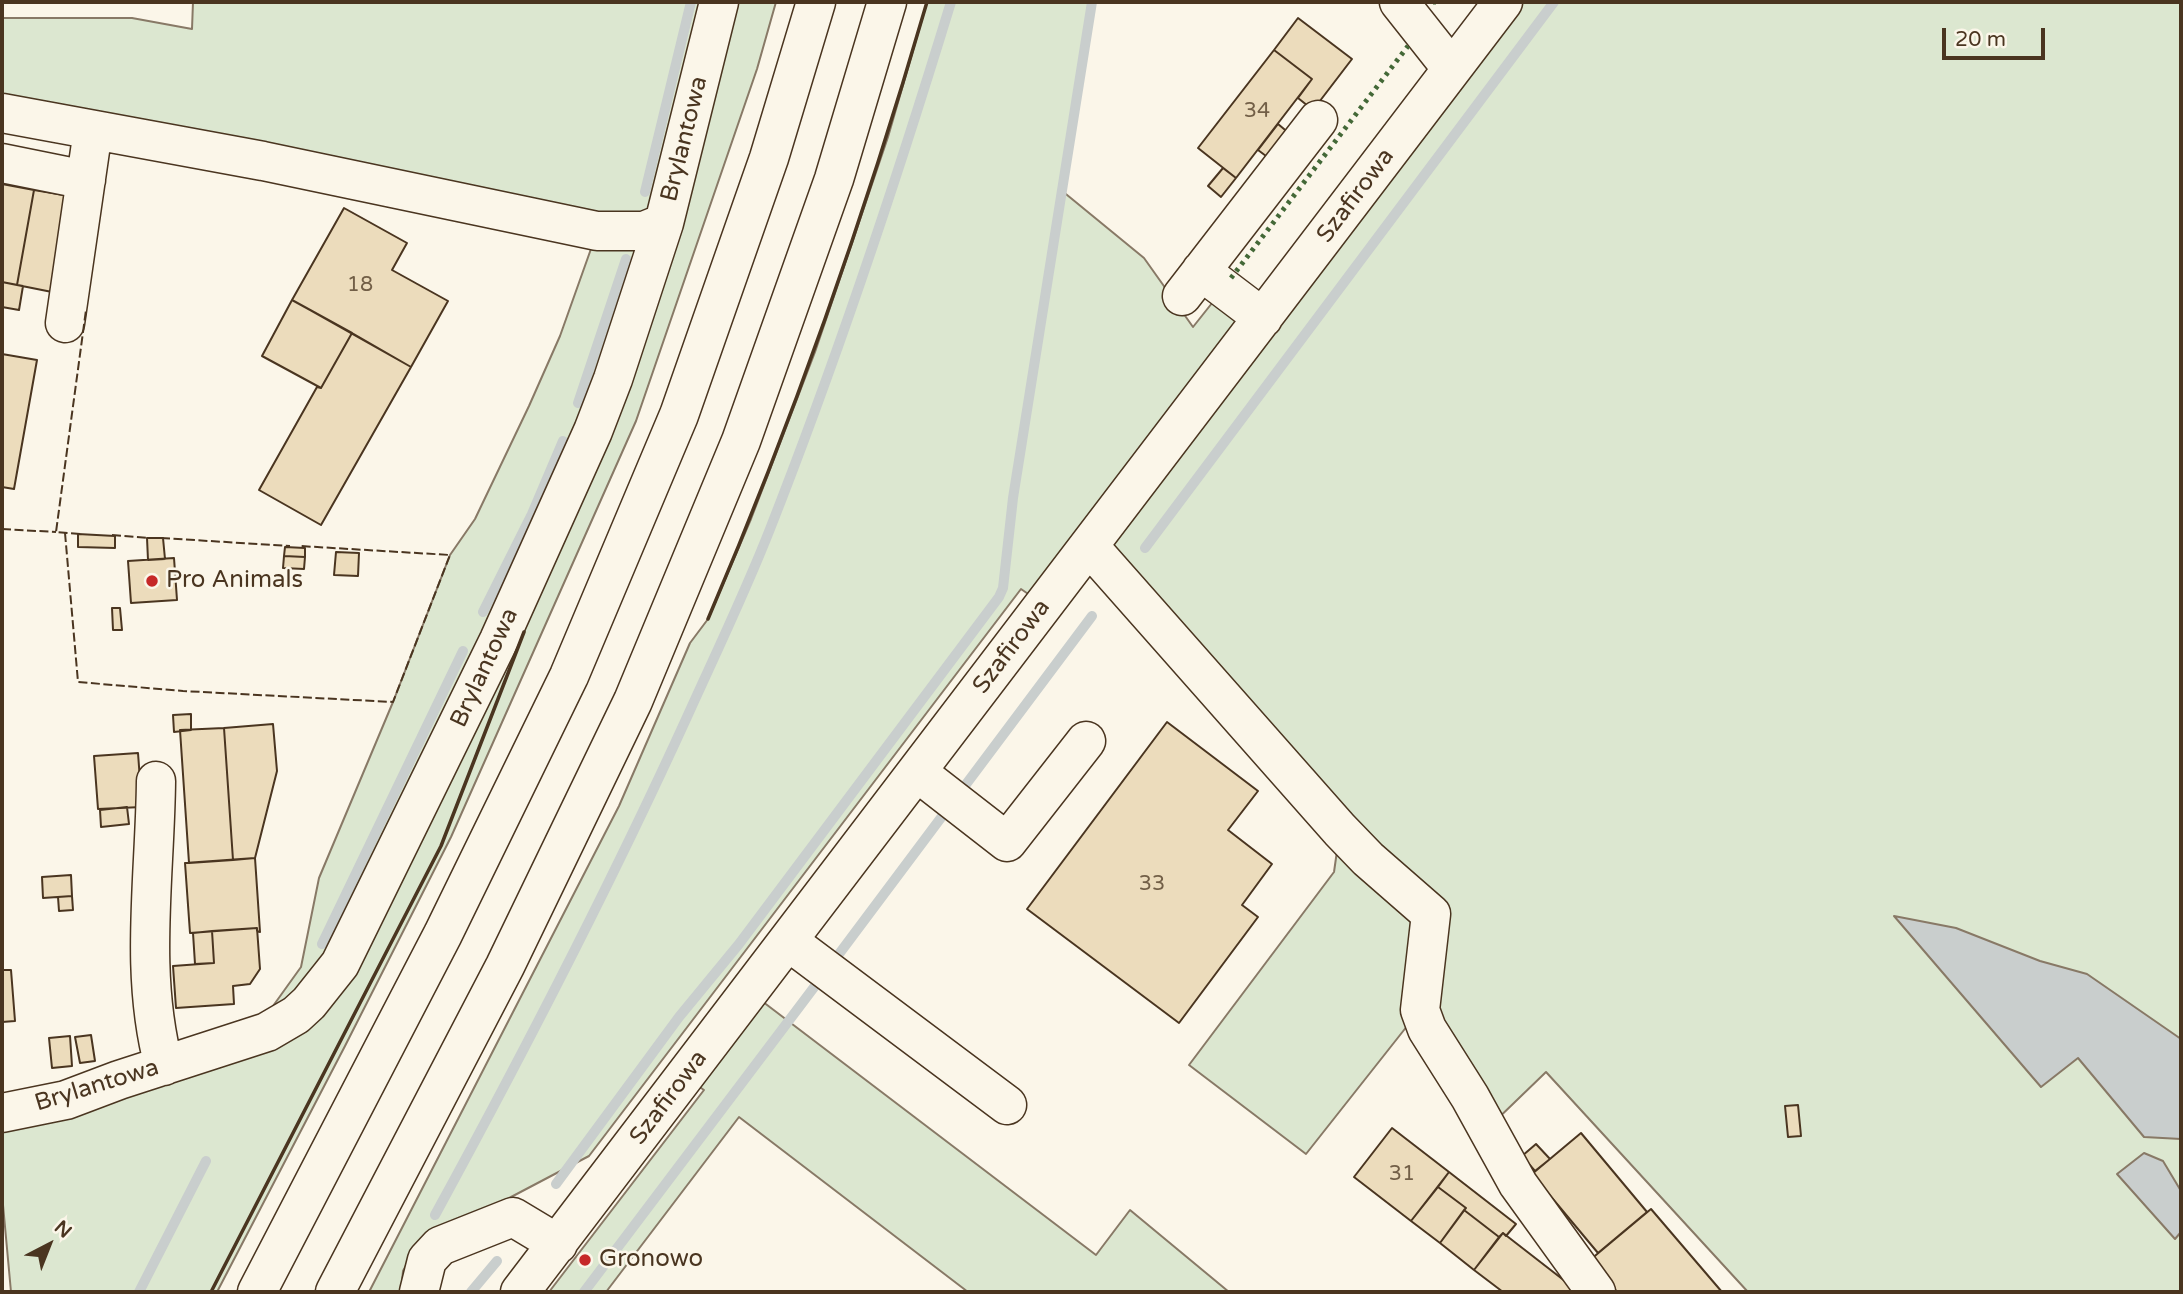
<!DOCTYPE html>
<style>
body{margin:0}
#map{position:relative;width:2183px;height:1294px;overflow:hidden;background:#fbf6e9;font-family:"Varela Round",sans-serif}
canvas{display:block}
.frame{position:absolute;inset:0;border:4px solid #4a3520;pointer-events:none}
.north{position:absolute;left:14px;top:1210px;width:70px;height:70px;-webkit-text-stroke:5px #fbf6e9;paint-order:stroke;rotate:42deg;font-size:19px;font-weight:700;line-height:28px;text-align:center;color:#4a3520}
.north::after{content:'';display:block;margin:auto;width:24px;height:32px;background:#4a3520;clip-path:polygon(50% 0,100% 100%,50% 72%,0 100%)}
.scale{position:absolute;left:1942px;top:28px;width:103px;height:32px;box-sizing:border-box;border:4px solid #4a3520;border-top:0;padding-left:9px;font-size:21px;line-height:24px;white-space:nowrap;color:#4a3520;-webkit-text-stroke:5px #fbf6e9;paint-order:stroke}
</style>
<div id="map">
<canvas width="2183" height="1294"></canvas>
<div class="frame"></div>
<div class="north">N</div>
<div class="scale">20 m</div>
</div>
<script>
const g = document.querySelector('canvas').getContext('2d');
g.lineJoin = 'round';
function fillPath(path, color) { g.fillStyle = color; g.fill(path, 'evenodd'); }
function stroke(path, color, width, dash) { g.strokeStyle = color; g.lineWidth = width; g.lineCap = dash ? 'butt' : 'round'; g.setLineDash(dash || []); g.stroke(path); }
function write(font, color, halo, rows, align = 'center') {
  g.font = font + ' "Varela Round",sans-serif'; g.lineWidth = 5; g.setLineDash([]); g.textBaseline = 'middle'; g.strokeStyle = halo; g.fillStyle = color; for (const [text, x, y, turn = 0] of rows) {
    g.save(); g.translate(x, y); g.rotate((+turn || 0) * Math.PI / 180); g.textAlign = isNaN(turn) ? turn : align; if (halo) g.strokeText(text, 0, 0); g.fillText(text, 0, 0); g.restore();
  }
}
const green = new Path2D(`
 M193 2H776L757 69 636 421 451 837 345 1046 217 1292H11L2 1194V1113L280 1024 273 1006 301 967 319 878 393 702 450 555 475 519 529 406 560 336 597 232 2 113V18H132L192 29Z
 M927 2H1092L1061 190 1144 258 1193 327 1220 293 1259 323 1503 2H2181V1292H1748L1546 1072 1488 1128 1419 1011 1306 1154 1189 1065 1334 872 1340 830 1089 546 1044 605 1021 589 589 1156 416 1247 403 1271 401 1292H369L619 806 690 643 708 619 751 519 815 352 888 137Z
 M750 992 1096 1255 1130 1210 1229 1292H968L739 1117 606 1292H549L704 1090 685 1077Z`);
const water = new Path2D(`
 M1894 916 1956 928 2040 961 2087 974 2181 1039V1139L2144 1137 2078 1058 2041 1087Z
 M2144 1153 2163 1161 2181 1191V1232L2175 1239 2117 1174Z`);
const stream = new Path2D(`
 M645 192 691 2
 M578 403 626 259
 M1145 548 1554 2
 M483 612 532 514 563 441
 M322 944 463 651
 M836 958 1092 616
 M556 1184 679 1017 739 944 999 597 1003 588 1013 498 1092 2
 M435 1215C524 1052 610 886 687 717 715 655 745 593 770 529 838 356 897 179 951 2
 M139 1292 206 1161
 M471 1292 497 1261
 M584 1292 815 986`);
const building = new Path2D(`
 M1298 18 1352 59 1313 110 1298 98 1312 79 1274 50Z
 M1274 50 1312 79 1236 178 1198 148Z
 M1278 124 1290 134 1270 159 1258 150Z
 M1223 168 1236 178 1221 197 1208 186Z
 M2 184 34 190 17 285 2 282Z
 M34 190 70 196 52 292 17 285Z
 M344 208 407 243 392 270 448 301 411 367 292 300Z
 M2 282 23 286 19 310 2 307Z
 M292 300 352 333 321 388 262 356Z
 M352 333 411 367 321 525 259 490 317 387 321 388Z
 M2 354 37 360 14 489 2 487Z
 M78 534 115 536V548L78 547Z
 M147 538H163L165 559 148 560Z
 M285 547 305 548V557L284 556Z
 M336 552 359 553 358 576 334 575Z
 M284 556 305 557 304 569 283 568Z
 M174 558 177 600 131 603 128 561Z
 M112 608H120L122 630H113Z
 M191 714V730L174 732 173 715Z
 M1167 722 1258 791 1228 830 1272 864 1242 905 1258 917 1179 1023 1027 909Z
 M273 724 277 771 255 858 233 860 224 728Z
 M224 728 233 860 189 863 180 730Z
 M138 753 142 807 98 809 94 756Z
 M127 807 129 824 101 827 100 810Z
 M255 858 260 932 257 931V928L190 933 185 863Z
 M71 875 72 896 43 898 42 877Z
 M72 896 73 910 59 911 58 897Z
 M257 928 260 969 250 984 233 986 234 1004 176 1008 173 966 214 963 212 931Z
 M212 931 214 963 195 964 193 933Z
 M2 970H11L15 1021 2 1022Z
 M91 1035 95 1061 80 1063 75 1037Z
 M70 1036 72 1066 52 1068 49 1038Z
 M1798 1105 1801 1136 1788 1137 1785 1106Z
 M1392 1128 1449 1172 1411 1221 1354 1177Z
 M1581 1133 1647 1212 1598 1253 1532 1174Z
 M1536 1144 1550 1159 1535 1171 1522 1156Z
 M1449 1172 1516 1224 1506 1236 1503 1233 1499 1237 1464 1210 1466 1208 1438 1187Z
 M1438 1187 1466 1208 1440 1243 1411 1221Z
 M1651 1209 1722 1292H1617L1590 1260Z
 M1464 1210 1499 1237 1474 1270 1440 1243Z
 M1503 1233 1579 1292H1503L1474 1270Z`);
const minor = new Path2D(`
 M1399 2 1452 69
 M2 113 263 161 597 231H644L664 223
 M2 163 86 180
 M1201 271 1263 318
 M1182 296 1318 120
 M65 323 93 130
 M1089 546 1340 830 1368 859 1431 914 1420 1010 1427 1029 1470 1097 1518 1184 1596 1292
 M917 772 1007 842 1086 741
 M156 781C155 877 139 973 164 1066
 M788 941 1007 1105
 M2 1113 66 1100 119 1080 267 1032 296 1015 309 1003 340 964 499 640 593 431 613 379 664 223 719 2
 M419 1292 427 1260 440 1246 513 1217 558 1244
 M520 1292 1503 2`);
const highway = new Path2D(`
 M257 1292 443 934 569 676 679 415 769 158 816 2
 M335 1292 505 966 633 701 741 441 834 179 887 2`);
const hedge = new Path2D(`
 M1433 2H1436
 M1231 278 1408 46`);
const fence = new Path2D(`
 M2 529 56 532
 M65 533 78 682 183 691 393 702 450 555 300 546
 M80 534 56 532 86 310
 M112 535 150 538
 M161 538 290 546`);
const wall = new Path2D(`
 M708 619C794 418 866 212 927 2
 M211 1292 441 846 524 632`);
const markers = [
 [152,581,7,"#c62828"],
 [585,1260,7,"#c62828"]
];
const numberNames = [
 ["34",1257,111],
 ["18",360,285],
 ["33",1152,884],
 ["31",1402,1174]
];
const streetNames = [
 ["Brylantowa",685,139,-76],
 ["Szafirowa",1356,196,-53],
 ["Szafirowa",1012,647,-53],
 ["Brylantowa",485,668,-65],
 ["Brylantowa",97,1086,-17],
 ["Szafirowa",669,1098,-53]
];
const poiNames = [
 ["Pro Animals",166,581],
 ["Gronowo",599,1260]
];
fillPath(green, '#dce7d0');
stroke(green, '#887966', 2);
fillPath(water, '#c9cecd');
stroke(water, '#887966', 2);
stroke(stream, '#c9cecd', 10);
fillPath(building, '#ecdcbc');
stroke(building, '#4a3520', 2);
stroke(minor, '#4a3520', 41);
stroke(highway, '#4a3520', 41);
stroke(minor, '#fbf6e9', 38);
stroke(highway, '#fbf6e9', 38);
stroke(hedge, '#436837', 5, [3.5, 5]);
stroke(fence, '#4a3520', 2, [9, 3.5]);
stroke(wall, '#4a3520', 3.5);
for (const [x, y, r, color] of markers) { const dot = new Path2D(); dot.arc(x, y, r, 0, 2 * Math.PI); g.fillStyle = color; g.fill(dot); stroke(dot, '#fbf6e9', 2.5); }
write('21px', '#725f47', null, numberNames);
write('24px', '#4a3520', '#fbf6e9', streetNames);
write('24px', '#4a3520', '#fbf6e9', poiNames, 'left');
</script>
